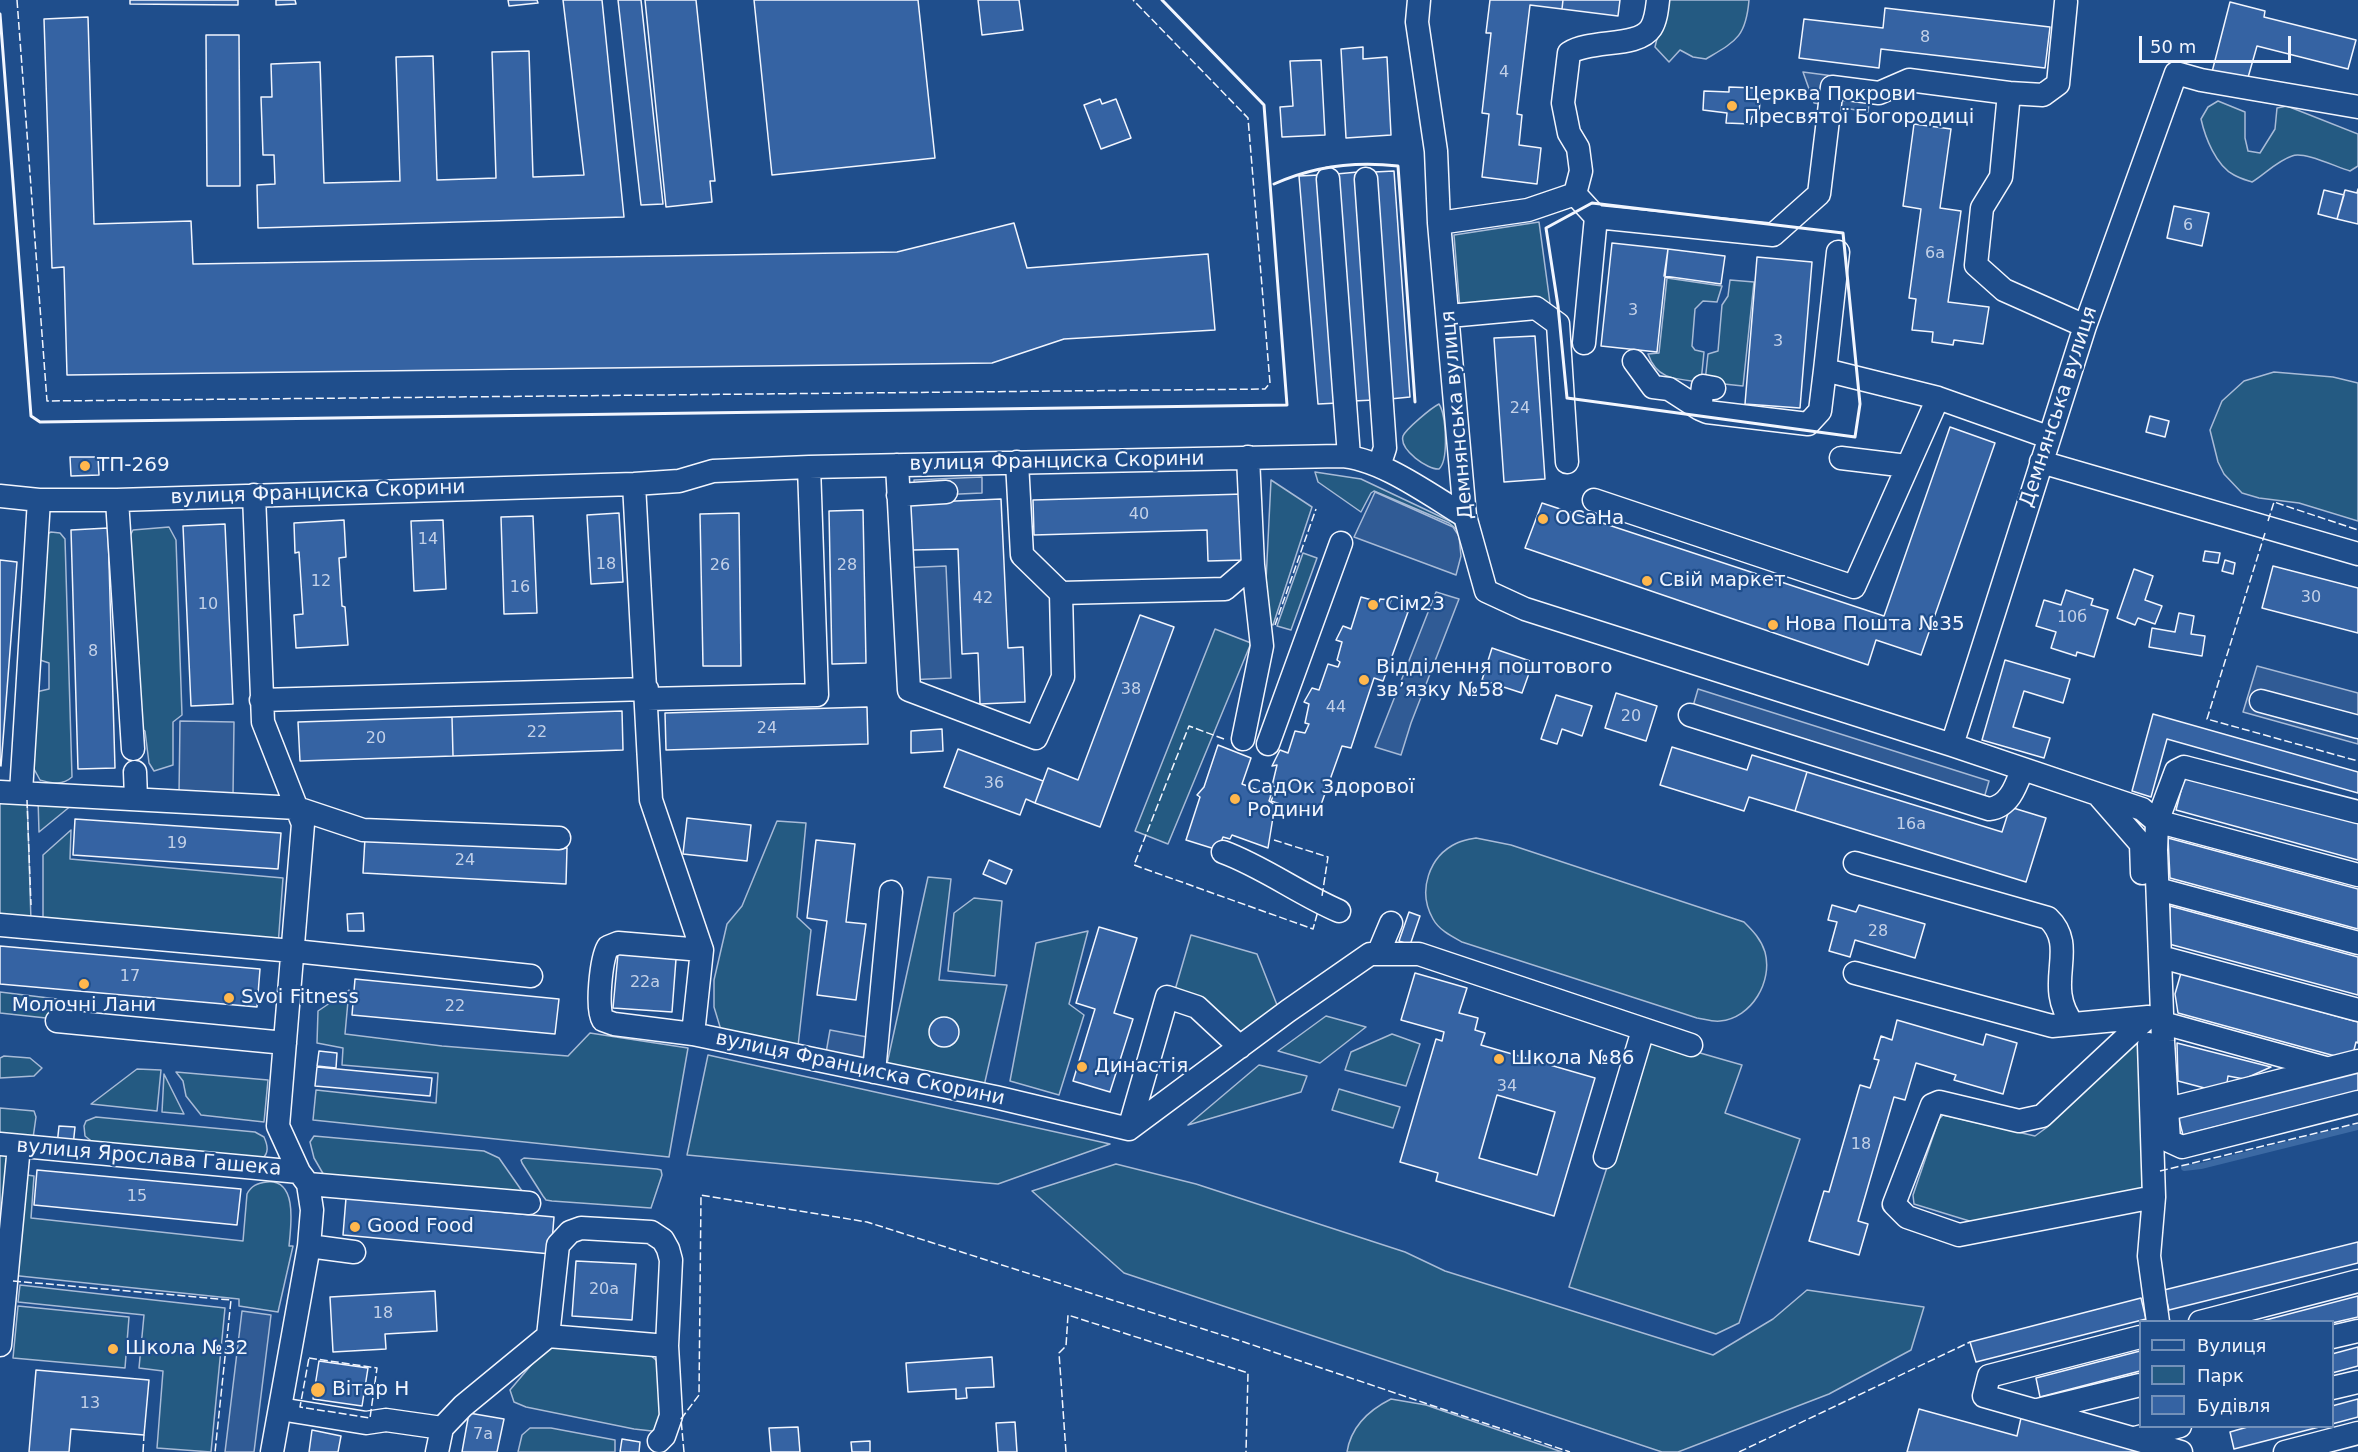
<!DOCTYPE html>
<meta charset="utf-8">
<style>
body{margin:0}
#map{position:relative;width:2358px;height:1452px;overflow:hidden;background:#1f4e8c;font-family:"DejaVu Sans",sans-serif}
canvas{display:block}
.legend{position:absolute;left:2139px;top:1320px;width:195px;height:108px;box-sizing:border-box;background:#1f4e8c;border:2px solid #7391ba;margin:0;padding:8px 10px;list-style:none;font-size:18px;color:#f2f6ff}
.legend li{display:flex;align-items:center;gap:12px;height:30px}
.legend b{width:30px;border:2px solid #7391ba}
.scale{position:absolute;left:2139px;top:36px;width:152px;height:27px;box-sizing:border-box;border:3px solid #f2f6ff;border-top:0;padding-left:8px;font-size:18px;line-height:21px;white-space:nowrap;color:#f2f6ff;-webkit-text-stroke:4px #1f4e8c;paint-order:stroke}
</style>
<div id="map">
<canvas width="2358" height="1452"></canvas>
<ul class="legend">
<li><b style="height:8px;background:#1f4e8c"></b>Вулиця</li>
<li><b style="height:16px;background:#245a82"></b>Парк</li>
<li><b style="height:16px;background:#3563a3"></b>Будівля</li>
</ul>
<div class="scale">50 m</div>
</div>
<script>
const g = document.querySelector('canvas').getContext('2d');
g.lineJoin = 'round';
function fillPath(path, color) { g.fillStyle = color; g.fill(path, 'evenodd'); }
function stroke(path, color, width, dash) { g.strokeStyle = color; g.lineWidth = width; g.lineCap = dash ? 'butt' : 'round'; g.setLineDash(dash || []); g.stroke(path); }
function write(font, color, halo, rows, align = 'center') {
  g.font = font + ' "DejaVu Sans",sans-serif'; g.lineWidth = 4.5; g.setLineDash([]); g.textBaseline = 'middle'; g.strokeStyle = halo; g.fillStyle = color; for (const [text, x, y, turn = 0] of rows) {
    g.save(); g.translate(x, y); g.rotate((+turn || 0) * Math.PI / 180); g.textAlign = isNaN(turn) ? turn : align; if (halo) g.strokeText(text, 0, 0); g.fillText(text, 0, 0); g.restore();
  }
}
const green = new Path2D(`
 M1666 0H1749C1746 37 1736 41 1706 59L1693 57 1680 50 1669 62 1655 47Z
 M2218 101 2245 112V138L2248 151 2260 153 2275 129 2277 108 2287 106 2358 134V166L2350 171C2336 167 2304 151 2292 156 2277 161 2265 174 2252 182 2246 180 2239 178 2234 175 2216 166 2205 137 2201 119L2208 107Z
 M1539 222 1550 303 1460 310 1454 235Z
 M1667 278 1722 286 1717 302 1703 301 1695 309 1692 346 1695 350 1704 352 1701 382C1676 379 1657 380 1648 354L1659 353Z
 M1730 280 1754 282 1743 386 1705 382 1708 354 1718 351 1722 305 1728 296Z
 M2274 372 2333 377 2358 383V521L2299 503 2259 498 2242 493 2224 474 2218 462 2210 430 2222 401 2244 381Z
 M1439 404C1446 415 1449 460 1439 469 1428 470 1399 450 1403 436 1406 429 1431 408 1439 404Z
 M1315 472 1361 479 1454 523 1460 532 1449 523 1374 491 1371 493 1361 512 1318 482Z
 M1271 480 1312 507 1273 625 1264 621Z
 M169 527 176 540 182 715 173 722V765L154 771 149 763 145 731 136 725 130 536 133 530Z
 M51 532 60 533 65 539 72 777C62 786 52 783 40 780L34 769 36 692 49 689V663L40 660 47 534Z
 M1303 553 1317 558 1291 630 1277 626Z
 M1215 629 1251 643 1168 844 1135 831Z
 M27 796 31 921 0 919V797Z
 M38 798 78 800 39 832Z
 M777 821 806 823 797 917 811 930 798 1046 721 1030 714 1007V980L727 924 742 906Z
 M71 830 70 859 283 878 278 946 43 925V855Z
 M1476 838 1511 845 1744 922C1753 931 1761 939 1765 952 1773 981 1752 1018 1720 1021 1713 1022 1704 1019 1697 1018L1462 942C1451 936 1439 930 1433 919 1417 891 1429 856 1457 843 1463 840 1470 839 1476 838Z
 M928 877 951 879 939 980 1007 985 984 1086 887 1064Z
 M974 898 1002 901 995 976 948 971 954 913Z
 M1088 931 1069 1004 1084 1015 1059 1095 1010 1081 1036 943Z
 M1191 935 1257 954 1279 1010 1241 1034 1175 990Z
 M349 990 345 1034 442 1046 568 1056 590 1033 688 1048 669 1157 313 1120 316 1090 436 1103 438 1073 342 1065 343 1048 317 1043 318 1011Z
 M0 992 57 999 55 1019 0 1013Z
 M1326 1016 1366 1027 1320 1063 1278 1051Z
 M1392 1034 1420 1044 1406 1086 1345 1070 1351 1052Z
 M1648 1038 1742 1065 1725 1113 1800 1139 1739 1323 1716 1334 1569 1287Z
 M2140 1039 2142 1190 1976 1223 1914 1204 1913 1195 1939 1119 1943 1115 2035 1136 2046 1128Z
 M708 1055 1110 1144 998 1184 687 1155Z
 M4 1056 30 1058 42 1068 34 1076 0 1078V1058Z
 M1259 1065 1307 1076 1301 1092 1188 1125Z
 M137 1069 161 1070 157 1111 91 1104Z
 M176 1072 268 1080 264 1122 201 1115 186 1096 183 1081Z
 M164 1074 184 1114 162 1112Z
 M1339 1089 1400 1107 1393 1128 1332 1110Z
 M0 1108 34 1111 36 1117 33 1138H0Z
 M96 1117 255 1132 264 1137C268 1146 269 1153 262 1159L95 1144 85 1136 84 1126 86 1121Z
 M314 1136 484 1151 499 1158 522 1191 325 1177 314 1158 310 1142Z
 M0 1147 13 1148 0 1262Z
 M524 1158 657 1169 661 1170 662 1175 651 1208 552 1201 546 1200 543 1196 522 1163 521 1160Z
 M1116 1164 1196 1184 1405 1252 1445 1271 1713 1355 1773 1319 1807 1290 1924 1307 1911 1350 1829 1394 1678 1452H1662L1124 1273 1032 1191Z
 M20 1174 34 1176 31 1218 243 1241 247 1194C251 1186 257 1183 267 1182 298 1179 291 1226 289 1246H293L278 1312 239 1306V1299L10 1275Z
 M20 1285 225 1308 211 1452 157 1448 163 1371 139 1368 144 1315 18 1302Z
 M18 1306 129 1317 125 1368 13 1358Z
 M555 1346 648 1353 657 1361 661 1425 652 1431 634 1429 526 1407 514 1402 510 1390 543 1351Z
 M1391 1399 1426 1405 1562 1452H1347C1351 1426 1369 1410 1391 1399Z
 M530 1428H551L615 1440V1452H518L522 1435Z`);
const parking = new Path2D(`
 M1803 72 1872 81 1868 112 1814 103Z
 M982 477V493L915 496 914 480Z
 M1375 492 1453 527 1459 536 1461 556 1456 575 1354 537Z
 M946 566 951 678 906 680 900 568Z
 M1436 592 1459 599 1411 723 1401 755 1375 747Z
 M2257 666 2358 693V744L2243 712Z
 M1698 689 1989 781 1980 812 1689 720Z
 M180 721 234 722 233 795 179 794Z
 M830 1030 867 1037 863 1059 826 1053Z
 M242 1311 271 1315 254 1452H225Z`);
const stream = new Path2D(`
 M2184 1168 2201 1166 2358 1127`);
const building = new Path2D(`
 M130 0H238V5L130 4Z
 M276 0H295L296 4 276 5Z
 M508 0H537L538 3 509 6Z
 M563 0H602L624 217 258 228 257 185 275 184 274 155H263L261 97H272L271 64 320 62 324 183 400 181 396 57 433 56 437 180 496 178 492 52 529 51 533 177 584 175Z
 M618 0H641L663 204 641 205Z
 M645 0H696L715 181H710L712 202 666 207Z
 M754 0H918L935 158 772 175Z
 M978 0H1019L1023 30 982 35Z
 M1490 0H1563L1562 9 1530 5 1517 114 1522 115 1519 145 1541 148 1537 184 1482 177 1489 114 1482 113 1491 33H1486Z
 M1563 0H1620L1618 16 1562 9Z
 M2230 2 2265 11 2264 17 2356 40 2348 69 2257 46 2247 81 2212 72Z
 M1885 8 2050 27 2045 68 1881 49 1879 68 1799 58 1804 19 1883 28Z
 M88 17 94 224 191 221 193 264 897 252 1014 223 1027 268 1208 254 1215 330 1064 339 992 363 67 375 64 267 52 268 44 19Z
 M206 35H239L240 186H207Z
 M1363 47V59L1387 57 1391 135 1346 138 1341 49Z
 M1321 60 1325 135 1282 137 1280 107 1293 106 1290 61Z
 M1729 87 1755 88 1754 96 1760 102 1759 112 1752 117 1751 124 1726 123 1727 113 1703 110 1704 91 1729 92Z
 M1100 99 1102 104 1116 99 1131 138 1101 149 1084 105Z
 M1914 124 1951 129 1940 208 1961 211 1948 302 1989 307 1983 344 1954 340 1953 345 1932 342 1933 332 1912 330 1916 299 1909 298 1921 209 1903 206Z
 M1394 171 1410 397 1390 399 1374 172Z
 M1358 172 1374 400 1353 401 1336 174Z
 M1319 175 1338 403 1318 404 1299 176Z
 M2358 189V224L2337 219 2345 190 2357 193Z
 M2324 190 2344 195 2337 219 2318 214Z
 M2174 206 2209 213 2202 246 2167 238Z
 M1612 243 1668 249 1657 352 1601 346Z
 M1668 249 1725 256 1721 284 1664 276Z
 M1757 257 1812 262 1800 408 1745 404Z
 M1535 336 1545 479 1504 482 1494 338Z
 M2150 416 2169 421 2165 437 2146 432Z
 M1950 427 1995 443 1921 655 1876 640 1868 665 1525 548 1542 503 1884 616Z
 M70 457H98L99 475 71 476Z
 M1244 494 1245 560 1208 561 1207 530 1034 535 1033 500Z
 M1001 499 1008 648 1023 647 1025 702 980 704 978 653 962 654 958 549 912 550 910 503Z
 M863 510 866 663 832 664 829 511Z
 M619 513 623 582 591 584 587 515Z
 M739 513 741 666H703L700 514Z
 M533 516 537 613 504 614 501 517Z
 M344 520 346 557 339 558 342 606 345 607 348 645 296 648 294 615 303 614 299 552 295 553 294 523Z
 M443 520 446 589 414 591 411 521Z
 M225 524 233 704 191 706 183 526Z
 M108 528 115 768 78 769 71 530Z
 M2205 551 2220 553 2218 563 2203 561Z
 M0 560 17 562 1 766 0 765Z
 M2225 560 2235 563 2233 574 2222 571Z
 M2273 566 2358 588V633L2262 608Z
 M2134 569 2153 576 2145 600 2162 606 2155 624 2138 618 2135 625 2117 618Z
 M2066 590 2093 599 2091 605 2108 610 2094 657 2077 652 2076 656 2051 648 2056 632 2036 626 2044 600 2061 605Z
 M1361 597 1379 602 1380 599 1391 600 1389 606 1408 612 1383 681 1374 678 1351 748 1342 746 1317 816 1271 801 1277 787 1272 786 1277 765 1272 766 1280 750 1288 753 1295 731 1305 733 1309 724 1305 723 1309 704 1304 702 1312 688 1319 690 1328 664 1338 667 1340 662 1337 660 1342 642 1336 640 1343 626 1351 629Z
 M2179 613 2194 616 2191 634 2205 636 2202 656 2149 647 2152 628 2175 632Z
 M1140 615 1174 627 1100 827 1035 803 1048 768 1078 780Z
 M1492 648 1533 662 1522 693 1482 680Z
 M2005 660 2070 679 2063 703 2024 691 2013 727 2050 738 2044 758 1982 740Z
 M1616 693 1657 706 1646 741 1605 728Z
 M1556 695 1592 706 1582 736 1562 729 1557 744 1541 739Z
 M867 707 868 744 666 750 665 713Z
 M622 711 623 750 453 756 452 717Z
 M2153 714 2358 772V793L2167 739 2151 797 2132 791Z
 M452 717 453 756 300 761 298 722Z
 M942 729 943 751 911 753V731Z
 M1218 745 1251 758 1242 784 1271 795 1269 801 1275 805 1268 848 1232 835 1230 839 1223 837 1218 850 1186 840 1200 797 1197 795 1204 787Z
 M1672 747 1747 770 1752 755 1807 772 1795 811 1749 797 1744 811 1660 785Z
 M958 749 1043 781 1035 803 1026 799 1020 815 944 787Z
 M1807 772 2002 832 2010 807 2046 818 2026 882 1795 811Z
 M2185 775 2358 822V860L2176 810Z
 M687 818 751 825 747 861 683 854Z
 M75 819 281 833 278 869 73 855Z
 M365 838 567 848 566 884 363 873Z
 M2168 838 2358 889V929L2170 878Z
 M816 840 855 844 846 922 866 924 856 1000 817 995 827 921 807 918Z
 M989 860 1012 870 1006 884 983 874Z
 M1832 905 1856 912 1859 905 1925 924 1915 958 1855 940 1850 957 1829 951 1837 922 1828 920Z
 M2170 906 2358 957V995L2169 944Z
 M1409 912 1420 916 1410 945 1399 941Z
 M363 913 364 931H348L347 914Z
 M1099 927 1137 938 1114 1013 1133 1019 1110 1092 1073 1081 1095 1009 1076 1003Z
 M0 946 260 969 257 1007 0 984Z
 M618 954 676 959 672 1012 613 1008Z
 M1415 973 1467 988 1459 1013 1478 1018 1475 1030 1485 1033 1481 1045 1595 1078 1554 1216 1436 1181 1438 1173 1400 1162 1436 1039 1442 1041 1444 1032 1401 1020ZM1497 1095 1555 1112 1537 1175 1479 1158Z
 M2181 973 2358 1022V1043L2356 1042 2353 1054 2335 1056 2178 1013 2175 994Z
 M355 979 559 999 555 1034 352 1015Z
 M929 1032a15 15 0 1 1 30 0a15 15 0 1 1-30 0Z
 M1897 1020 1983 1045 1986 1034 2017 1043 2003 1094 1954 1080 1956 1075 1916 1063 1905 1100 1894 1097 1858 1221 1868 1224 1859 1255 1809 1241 1824 1191 1829 1192 1860 1085 1870 1088 1879 1060 1874 1059 1881 1036 1892 1040Z
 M2177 1043 2271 1067 2244 1079 2228 1076 2227 1083 2212 1090 2178 1081Z
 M319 1051 337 1053 336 1068 317 1066Z
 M317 1067 432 1078 430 1096 315 1086Z
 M2358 1071V1091L2183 1135 2178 1116Z
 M59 1126 75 1127 73 1146 57 1145Z
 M37 1170 241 1189 237 1225 34 1205Z
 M346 1198 554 1217 551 1254 343 1235Z
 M2358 1242V1263L2169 1310 2164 1290Z
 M576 1261 636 1264 632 1320 572 1316Z
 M435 1291 437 1331 385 1334 386 1349 333 1352 330 1297Z
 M2358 1296V1317L2332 1323 2258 1322Z
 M2141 1298 2146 1319 1976 1362 1970 1342Z
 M2358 1347V1366L2332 1373V1354Z
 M2140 1351V1371L2040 1397 2036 1378Z
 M992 1357 994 1387 966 1388 967 1398 956 1399V1389L908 1392 906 1363Z
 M319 1361 368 1368 362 1406 313 1399Z
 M36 1370 149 1380 144 1435 71 1429 69 1452H29Z
 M2358 1399V1417L2332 1424V1406Z
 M1919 1409 2017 1436 2021 1418 2146 1452H1907Z
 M469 1413 504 1419 497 1452H462Z
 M1015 1422 1017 1452H998L996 1423Z
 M2251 1426H2323L2234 1449 2230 1432Z
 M798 1427 800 1452H771L769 1428Z
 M312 1430 341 1436 338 1452H309Z
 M622 1439 640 1442 639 1452H620Z
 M870 1441V1452H852L851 1442Z`);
const minor = new Path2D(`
 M1419 0 1417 22 1436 151 1439 223 1465 516 1486 591 1525 609 1952 745 2142 809 2157 822
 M2009 93 2043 95 2058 84 2066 2
 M1328 179 1349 456
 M1366 179 1385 448 1379 466
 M1575 194 1596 217 1773 235 1819 194 1832 87 1879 93 1909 80 2009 93 2001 177 1982 208 1976 265 2004 290 2085 326
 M1575 194 1581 171 1578 148 1569 133 1563 103 1569 53C1591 39 1638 48 1651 28 1656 20 1657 9 1658 0
 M1439 223 1528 210 1575 194
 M1449 316 1536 308 1558 324 1567 462
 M1584 343 1596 217
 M1634 361 1653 387 1669 389 1700 409
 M1825 370 1838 252
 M1714 388 1703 386 1700 409 1707 412 1808 424 1820 411 1825 370 1938 398 2048 437
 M1841 458 1907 466
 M2041 462 2358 554
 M897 465 909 690 1036 738 1063 677 1061 593 1022 555 1017 462
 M634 484 651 800 702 950 693 1034 995 1097 1129 1129 1288 1011 1370 954H1419L1691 1045
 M254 495 263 722 303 824 278 1126 299 1172 308 1184 312 1210 309 1246 272 1452
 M898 495 946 492
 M0 496 39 500H117L634 484 679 481 713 471 809 467 1339 456C1379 457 1430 495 1465 516
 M117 500 133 749
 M1594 500 1854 587 1938 398
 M1061 593 1225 589 1253 565 1248 457
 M647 699 817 695 809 467
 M261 700 647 689
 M2261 701 2358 727
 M1690 715 1989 809C2009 807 2016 786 2022 770
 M1243 739 1262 646 1253 565
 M1268 744 1341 543
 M1952 745 2085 326 2176 73 2201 80 2358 107
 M135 772 136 798
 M0 792 297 808 363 830 559 838
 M21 792 39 500
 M2100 797 2141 844 2142 873
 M2358 812 2184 767 2176 771 2157 822 2156 850 2163 1041 2169 1141 2182 1147 2358 1102
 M2156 821 2358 875
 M1223 852C1264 867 1299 894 1339 911
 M1855 863 2048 918C2080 948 2042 984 2073 1024
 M2158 889 2358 943
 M0 925 304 952 531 976
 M1378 954 1391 923
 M2161 957 2358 1010
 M1855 973 2052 1026 2148 1017
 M2148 1017 2042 1116 2019 1121 1939 1102 1932 1105 1894 1204 1907 1217 1959 1235 2154 1197
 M57 1021 285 1043
 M2163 1023 2326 1068
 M693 1034 614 1024 603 1020C596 1009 601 959 608 947L618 943 702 950
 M2149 1044 2154 1197 2149 1256 2158 1322
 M874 1072 891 892
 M2168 1109 2358 1061
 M1129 1129 1167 997 1197 1007 1240 1047
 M0 1144 299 1172
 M1605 1157 1643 1030
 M308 1184 529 1203
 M309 1246 354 1252
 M2200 1322 2358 1281
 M548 1336 558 1245 570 1232 581 1228 651 1232 663 1240 668 1249 671 1260 667 1346 671 1416 664 1436 659 1441
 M2140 1337 1989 1376 1984 1396 2181 1452
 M2332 1337 2358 1331
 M0 1345 19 1146
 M2332 1388 2358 1382
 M280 1409 366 1423 386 1420 442 1428 437 1452
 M2038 1410 2140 1385
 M442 1428 463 1406 548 1336 667 1346
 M2135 1438 2180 1426
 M2285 1452 2358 1433`);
const fence = new Path2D(`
 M17 0 47 401 1265 389 1270 383 1248 118 1133 0
 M2268 521 2274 502 2358 530
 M2265 533 2207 719 2358 761
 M1275 625 1316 509
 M1224 739 1189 726 1134 865 1313 929 1318 911
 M27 800 31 905
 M1274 840 1328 857 1322 896
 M2160 1171 2358 1123
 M13 1281 231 1300 215 1452
 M309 1358 377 1368 370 1418 300 1407Z
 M143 1452 144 1435
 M684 1452 681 1419 699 1395 701 1195 867 1222 1244 1342 1570 1452
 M1066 1452 1059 1353 1066 1346 1068 1315 1248 1373 1246 1452
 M1739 1452 1970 1342`);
const wall = new Path2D(`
 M0 14 31 416 40 422 1287 405 1264 105 1162 0
 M1274 184C1314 166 1355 161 1398 166L1415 402
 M1592 203 1843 233 1860 404 1855 437 1567 398 1558 306 1546 228Z`);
const markers = [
 [1732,106,6,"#ffb74d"],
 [85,466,6,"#ffb74d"],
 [1543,519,6,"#ffb74d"],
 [1647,581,6,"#ffb74d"],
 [1373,605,6,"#ffb74d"],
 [1773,625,6,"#ffb74d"],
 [1364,680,6,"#ffb74d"],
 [1235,799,6,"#ffb74d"],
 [84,984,6,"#ffb74d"],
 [229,998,6,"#ffb74d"],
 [1499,1059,6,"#ffb74d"],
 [1082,1067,6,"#ffb74d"],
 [355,1227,6,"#ffb74d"],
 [113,1349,6,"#ffb74d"],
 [318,1390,8,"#ffb74d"]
];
const numberNames = [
 ["8",1925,38],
 ["4",1504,73],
 ["6",2188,226],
 ["6а",1935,254],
 ["3",1633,311],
 ["3",1778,342],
 ["24",1520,409],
 ["40",1139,515],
 ["14",428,540],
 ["18",606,565],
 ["26",720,566],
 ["28",847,566],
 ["12",321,582],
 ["16",520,588],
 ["30",2311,598],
 ["42",983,599],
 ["10",208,605],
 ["10б",2072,618],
 ["8",93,652],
 ["38",1131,690],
 ["44",1336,708],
 ["20",1631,717],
 ["24",767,729],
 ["22",537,733],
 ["20",376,739],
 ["36",994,784],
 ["16а",1911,825],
 ["19",177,844],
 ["24",465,861],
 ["28",1878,932],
 ["17",130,977],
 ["22а",645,983],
 ["22",455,1007],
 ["34",1507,1087],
 ["18",1861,1145],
 ["15",137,1197],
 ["20а",604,1290],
 ["18",383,1314],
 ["13",90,1404],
 ["7а",483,1435]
];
const poiNames = [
 ["Церква Покрови",1744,95],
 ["Пресвятої Богородиці",1744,118],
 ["ТП-269",97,466],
 ["ОСаНа",1555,519],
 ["Свій маркет",1659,581],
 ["Сім23",1385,605],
 ["Нова Пошта №35",1785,625],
 ["Відділення поштового",1376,668],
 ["зв’язку №58",1376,691],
 ["СадОк Здорової",1247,788],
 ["Родини",1247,811],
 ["Svoi Fitness",241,998],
 ["Молочні Лани",84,1006,"center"],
 ["Школа №86",1511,1059],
 ["Династія",1094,1067],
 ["Good Food",367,1227],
 ["Школа №32",125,1349],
 ["Вітар Н",332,1390]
];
const streetNames = [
 ["Демнянська вулиця",2059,407,-72],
 ["Демнянська вулиця",1458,415,-95],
 ["вулиця Франциска Скорини",1057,462,-1],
 ["вулиця Франциска Скорини",318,493,-2],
 ["вулиця Франциска Скорини",860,1069,12],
 ["вулиця Ярослава Гашека",149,1158,5]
];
fillPath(green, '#245a82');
stroke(green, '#a8bbd7', 1.5);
fillPath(parking, '#305b95');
stroke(parking, '#a8bbd7', 1.5);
stroke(stream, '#3b69a3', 6);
fillPath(building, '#3563a3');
stroke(building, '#f2f6ff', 1.5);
stroke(minor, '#f2f6ff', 25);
stroke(minor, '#1f4e8c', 22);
stroke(fence, '#f2f6ff', 1.5, [8, 3]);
stroke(wall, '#f2f6ff', 3);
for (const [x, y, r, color] of markers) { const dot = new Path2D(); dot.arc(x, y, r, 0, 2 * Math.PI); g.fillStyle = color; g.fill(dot); stroke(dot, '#1f4e8c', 2); }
write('16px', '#c3d1e8', null, numberNames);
write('20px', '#f2f6ff', '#1f4e8c', poiNames, 'left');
write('20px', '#f2f6ff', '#1f4e8c', streetNames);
</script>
